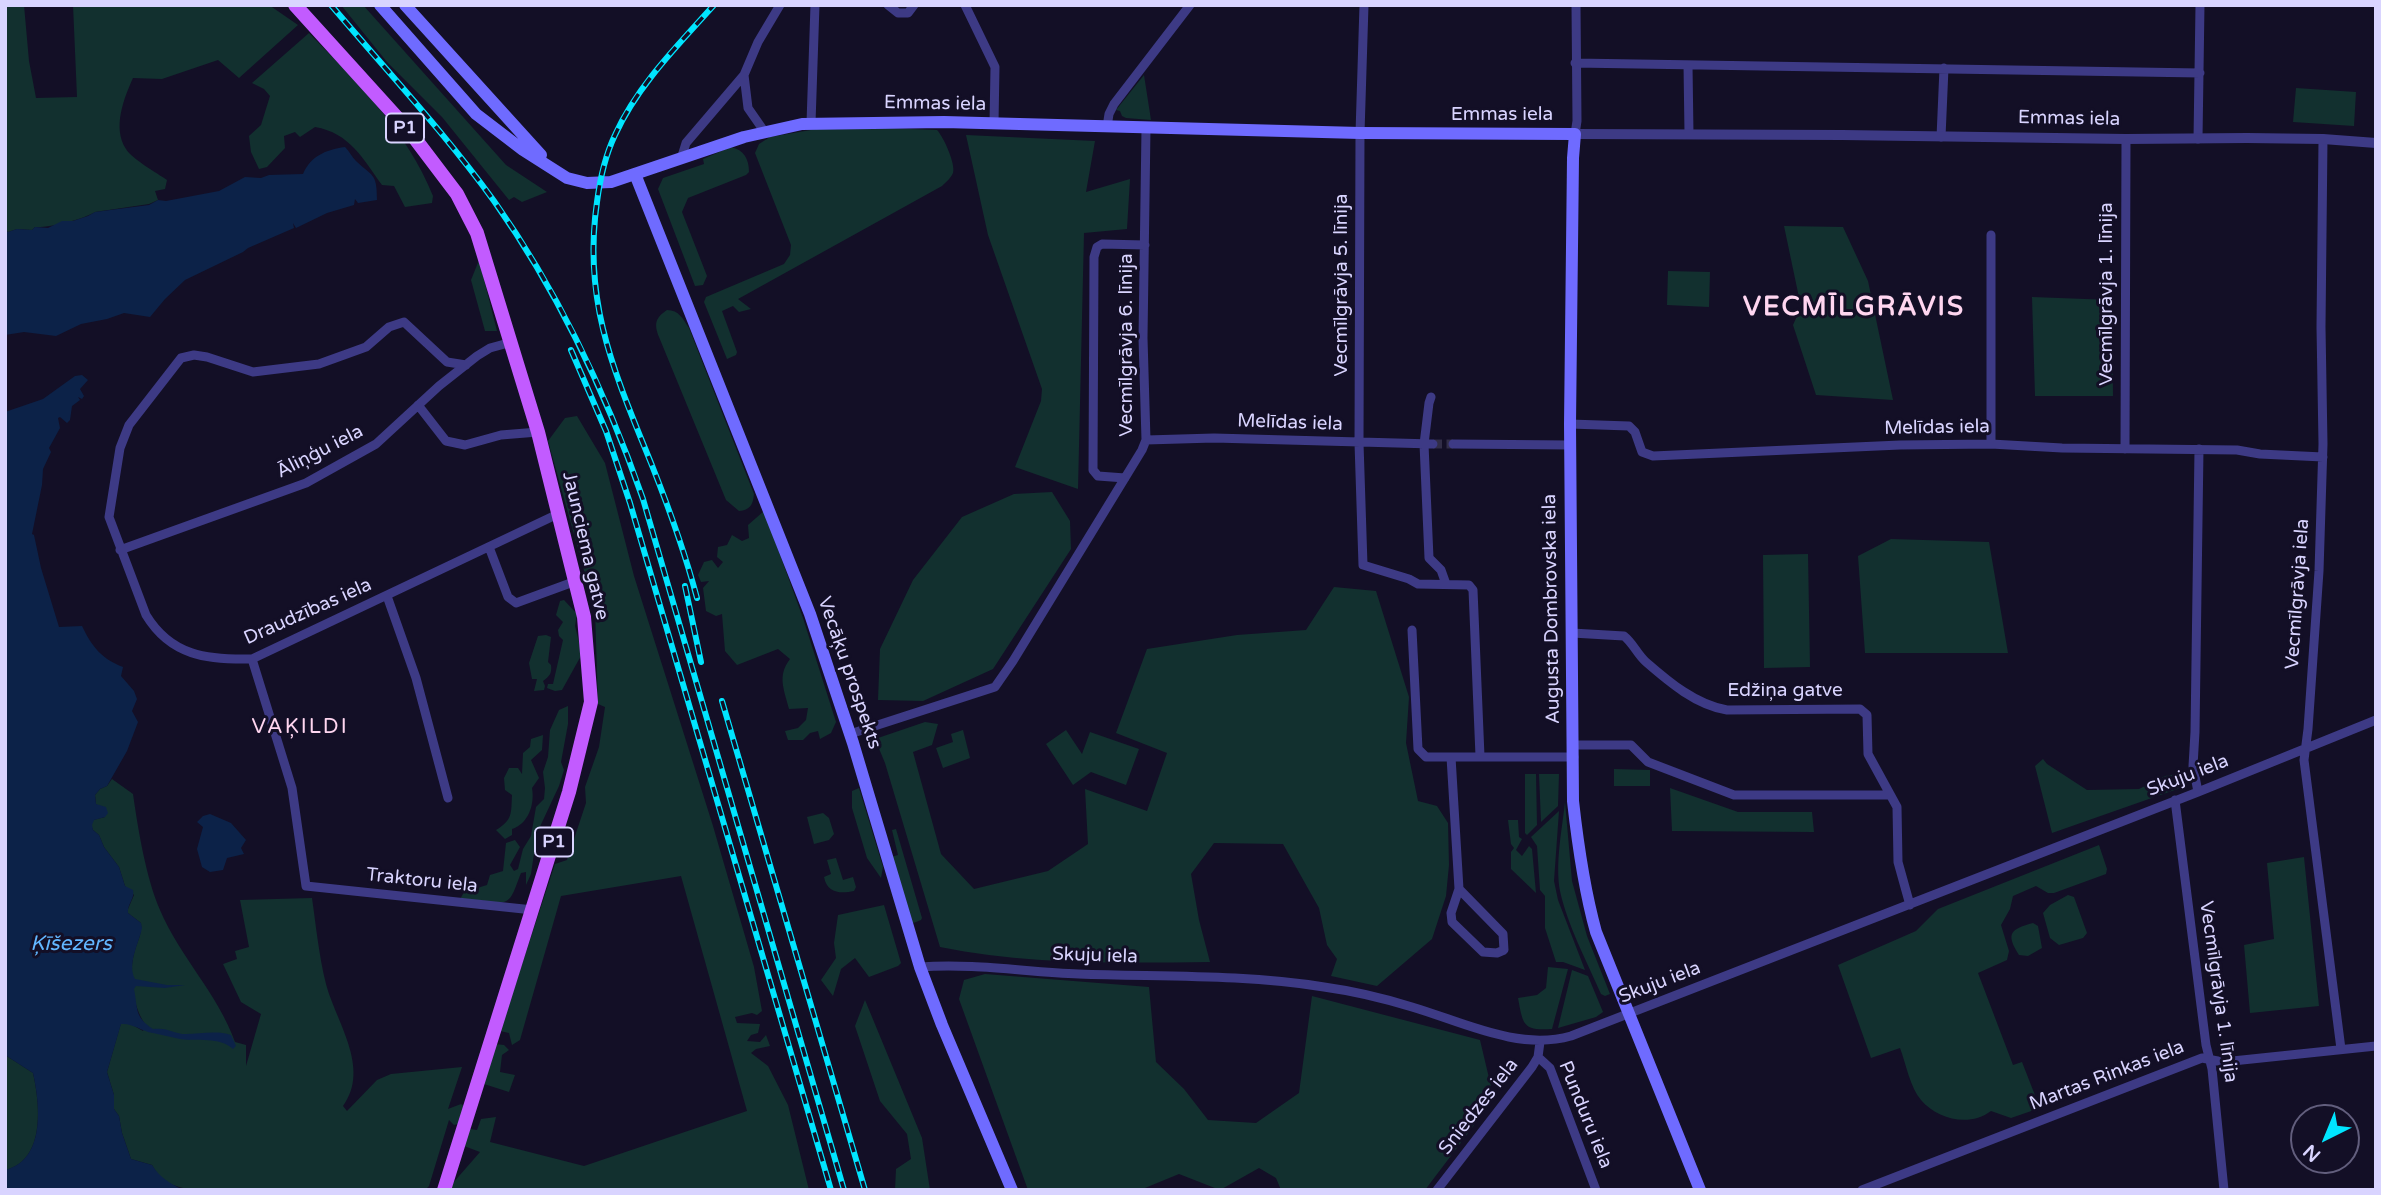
<!DOCTYPE html>
<meta charset="utf-8">
<style>
body{margin:0}
#map{position:relative;width:2381px;height:1195px;overflow:hidden;background:#130f26;font-family:"Varela Round",sans-serif}
canvas{display:block}
.frame{position:absolute;inset:0;border:7px solid #d9d4ff;pointer-events:none}
.north{position:absolute;left:2290px;top:1104px;width:70px;height:70px;box-sizing:border-box;background:#130f26;border:2px solid #625e7d;border-radius:50%;rotate:223deg;font-size:19px;font-weight:700;line-height:28px;text-align:center;color:#d9d4ff}
.north::after{content:'';display:block;margin:auto;width:24px;height:32px;background:#00e5ff;clip-path:polygon(50% 0,100% 100%,50% 72%,0 100%)}
</style>
<div id="map">
<canvas width="2381" height="1195"></canvas>
<div class="frame"></div>
<div class="north">N</div>
</div>
<script>
const g = document.querySelector('canvas').getContext('2d');
g.lineJoin = 'round';
function fillPath(path, color) { g.fillStyle = color; g.fill(path, 'evenodd'); }
function stroke(path, color, width, dash) { g.strokeStyle = color; g.lineWidth = width; g.lineCap = dash ? 'butt' : 'round'; g.setLineDash(dash || []); g.stroke(path); }
function write(font, color, halo, rows, align = 'center') {
  g.font = font + ' "Varela Round",sans-serif'; g.lineWidth = 6; g.setLineDash([]); g.textBaseline = 'middle'; g.strokeStyle = halo; g.fillStyle = color; for (const [text, x, y, turn = 0] of rows) {
    g.save(); g.translate(x, y); g.rotate((+turn || 0) * Math.PI / 180); g.textAlign = isNaN(turn) ? turn : align; if (halo) g.strokeText(text, 0, 0); g.fillText(text, 0, 0); g.restore();
  }
}
const green = new Path2D(`
 M5 5H24L29 61 36 98 77 97 73 5H269L298 25 239 78 218 60 162 79 133 78C124 98 112 128 126 149 132 159 157 173 167 180L165 189 155 191 158 200 149 204 95 212C84 219 49 228 35 227L32 230 17 229 8 232 5 230Z
 M341 5H363L506 165 547 192 522 202 514 197 509 200 442 117 387 62Z
 M309 33C357 82 407 131 433 196L432 203 405 207 394 186 382 185C363 159 350 133 315 127L300 137 295 132 284 136 285 148 267 167 259 169 251 152 249 136 261 125 270 96 264 89 252 83Z
 M1144 75 1151 120 1126 118 1122 116 1120 111 1116 110Z
 M2296 88 2356 92 2354 126 2293 122Z
 M834 126 937 130C943 136 956 164 953 173 951 178 946 182 942 186L738 299 751 309 739 312 733 306 722 311 737 352 736 355 727 359 704 302 706 297 784 264 790 255 791 245 755 153 759 144 770 137Z
 M966 135 1095 141 1086 192 1130 179 1127 229 1084 233 1078 489 1015 467 1041 401 1042 389 988 235Z
 M731 147C744 150 749 159 749 172L746 175 688 198 682 212 707 276 703 285 695 286 658 189 663 178 704 164 703 159Z
 M1784 226 1843 227 1868 281 1893 400 1816 395 1793 325 1801 307Z
 M479 260 497 331H485L471 280Z
 M1668 271 1710 272 1709 307 1667 305Z
 M2032 297 2112 300 2113 396H2035Z
 M667 310C679 310 683 319 689 328L754 494C753 505 750 510 739 511L726 500 659 337C654 324 655 318 667 310Z
 M577 416 605 463 634 576 713 826 754 967 762 1011 757 1015 752 1013 735 1017 737 1023 760 1024 758 1033 751 1035 747 1041 760 1042 766 1035 770 1046 756 1049 751 1053 768 1066 788 1105 809 1190H451L453 1183 480 1152 464 1146 470 1129 477 1130 481 1119 496 1117 490 1142 584 1166 747 1111 681 876 561 896 520 1040 512 1045 509 1033 500 1031 555 864 567 860 586 803 585 787 599 747 605 707 598 704 595 610 548 441 565 418Z
 M1052 492 1070 521 1071 549 993 669 923 701 878 700 880 649 913 580 962 517 1014 494Z
 M764 511 803 618 836 722 831 733 820 739 818 731 810 733 803 740H788L785 731 798 728 806 720 808 708 789 709C784 689 777 676 790 659L778 649 737 665 725 651 722 614 716 616 706 611 703 588 709 581 701 582 698 575 704 562 712 560 718 568 723 562 717 557 718 547 727 545 732 535 742 541 749 538 748 525Z
 M1891 539 1989 542 2008 653H1865L1858 556Z
 M1808 554 1810 667 1764 668 1763 555Z
 M1334 587 1376 591 1409 697 1406 743 1418 801 1437 806 1448 823 1449 865 1446 896 1432 939 1377 986 1331 976 1337 959 1327 945 1319 908 1283 844 1214 843 1191 874 1199 920 1210 962C1119 963 1029 965 940 947L885 763 875 739 925 722 938 724 932 745 913 752 941 854 974 889 1048 871 1088 844 1085 789 1147 811 1167 753 1116 733 1147 649 1237 635 1306 630Z
 M564 600 577 614 575 626 582 654 562 690 555 691 547 688 548 684H553L563 640 559 636 558 630 563 622 556 615 560 601Z
 M546 635 551 637 548 662 551 665C552 673 550 676 543 681L545 686 544 690 534 691 537 679H532L529 663 538 636Z
 M568 706V724L561 762 564 770 559 786 537 833 531 874 526 885V872L521 873C510 901 512 907 480 900L475 904 458 903 464 892 487 885 490 875 503 871 506 843 515 840 520 847 510 865 514 871 518 869 523 849 531 836 536 807 544 799 545 788 543 772 548 757 550 730 559 710Z
 M963 730 970 758 943 768 936 748 953 742 951 734Z
 M1066 730 1082 754 1090 732 1139 749 1126 785 1091 772 1073 785 1046 744Z
 M543 735 542 750 531 760 539 778 532 788C535 805 528 824 512 829V835L505 839 496 830C513 820 511 813 512 795L505 790 504 778 509 768H518L522 774 523 753 530 747 531 739Z
 M2043 759 2047 764 2087 790 2139 789 2165 776 2183 773 2187 780 2186 786 2052 833 2035 766Z
 M1614 769 1650 770V786H1614Z
 M1525 774H1536L1537 825 1527 835 1525 833Z
 M1539 774H1559L1558 806 1541 822Z
 M112 779 133 794C138 829 146 878 160 910 180 957 218 994 235 1042L246 1045V1066L261 1014 241 1002 223 964 237 959 235 951 249 947 240 900 312 898C316 926 319 956 326 984 336 1022 371 1068 343 1106L347 1111 377 1080 391 1074 462 1067 448 1109 461 1104 465 1107 462 1123 454 1125 449 1120 429 1186 425 1190H236L233 1188 232 1190C203 1190 167 1195 152 1165L131 1159 122 1133 119 1116 114 1109V1095L107 1072 121 1023H129L143 1031 145 1024C132 1005 128 972 135 950 138 940 142 934 141 923L128 913V909L134 895 125 886 119 867 104 847 99 835 93 830 91 825 93 820 105 817 96 804 95 795 100 789 107 786Z
 M859 788 883 867 881 878 867 858 852 808V791Z
 M1670 788 1738 812H1812L1814 832 1672 831Z
 M1565 802 1572 881 1587 936 1610 994 1605 996 1601 994C1587 962 1567 924 1560 891 1555 863 1562 830 1565 802Z
 M1559 811 1554 881 1558 900 1585 970 1563 962H1556L1545 928V896L1540 890 1537 846 1531 837Z
 M823 813 829 818 834 834 829 840 814 844 807 817Z
 M1508 820H1518L1519 837 1522 839 1516 850 1522 856 1529 846 1532 849 1536 893 1511 869V852L1514 848 1511 844Z
 M896 829 922 918 921 920 911 924 891 857 898 855 892 830Z
 M2099 845 2107 869 2106 874 2054 893H2048L2036 886 2013 896 2010 909 2001 925 2009 951 2007 960 1978 973 2013 1065 2022 1062 2040 1108 2011 1118 1991 1111C1970 1127 1938 1120 1921 1100 1910 1087 1906 1064 1900 1048L1871 1058 1838 965 1916 931 1938 909Z
 M2304 857 2319 1006 2250 1013 2244 945 2274 939 2267 863Z
 M836 858 843 880 853 877 856 887 854 891C840 894 827 893 824 877L831 874 827 860Z
 M2068 895 2074 897 2087 933 2083 938 2059 945 2050 938 2043 913 2050 905Z
 M884 905 901 963 898 966 869 977 855 958 841 969 833 996 821 980 836 958 834 943 838 915Z
 M2033 923 2038 926 2042 948 2028 956 2019 955C2005 933 2011 929 2033 923Z
 M1548 967 1568 969 1552 1029C1523 1031 1523 1025 1518 998L1537 995 1546 988Z
 M1572 970 1588 976 1603 1012 1596 1017 1558 1028Z
 M985 974 1149 987 1156 1062 1184 1089 1208 1120 1256 1123 1299 1093 1312 996 1480 1040 1494 1099 1425 1190H1281L1276 1178 1259 1168 1220 1190 1179 1174 1140 1190H1028L959 999 964 980Z
 M865 1000 922 1138 930 1190H895L896 1169 911 1159 907 1134 880 1101 855 1026Z
 M495 1044 504 1045 509 1050 502 1055 500 1072 515 1075 509 1092 484 1084Z
 M5 1055 33 1073C40 1104 46 1159 6 1170Z`);
const water = new Path2D(`
 M345 147C349 151 352 157 356 161 373 177 377 173 377 200L358 203 355 199 354 205 327 213 296 228 293 223 294 228 248 248 243 252 185 280 165 299 150 317 124 313 107 319 81 324 56 336 24 332 5 335V230L8 232 17 229 32 230 35 227 48 228 62 221H73L88 216 95 212 149 205 158 200 166 201 219 191 245 177 261 178 269 175 303 174C311 156 325 150 345 147Z
 M82 375 88 380 80 389 84 396 82 399 78 397 80 400 72 406 70 420 67 423 60 417 58 418 60 428 49 448 51 452 43 469 42 485 32 534 34 535 41 568 59 627 82 626C92 647 102 659 123 667L121 676 134 691 137 699 132 711 138 722 127 751 107 786 100 789 95 795 96 804 106 807 108 813 105 817 94 820 92 825 93 830 99 835 104 847 119 867 125 886 133 890C135 899 127 904 128 913L141 923 142 928C139 943 127 964 135 979L167 985H185L165 988 136 986 134 989C138 1008 134 1017 153 1029 168 1027 174 1034 186 1034 199 1034 217 1030 231 1035L236 1046 233 1049C219 1036 198 1042 180 1039 171 1037 162 1035 153 1033 141 1031 133 1023 121 1024L107 1072 114 1095V1109L119 1116 122 1133 131 1159 152 1165C160 1178 170 1183 183 1190H5V1170C46 1160 40 1104 33 1073L5 1055V412L43 399 75 376Z
 M210 814 231 823 246 840 241 848 244 854 227 858 223 870 210 872 202 867 197 849 203 827 197 822 203 816Z`);
const minorTunnel = new Path2D(`
 M1433 444H1453`);
const minor = new Path2D(`
 M888 5 898 13H908L914 5
 M965 5 995 67 994 124
 M1364 5 1360 133 1359 443 1363 565 1409 579 1418 584 1469 585 1473 590 1480 756
 M1575 63 2200 73
 M1688 65 1689 134
 M744 75 748 108 764 131
 M811 123 815 5
 M1107 127 1109 114 1114 104 1190 5
 M1575 134 1577 121 1576 5
 M1941 137 1944 68
 M2198 139 2200 5
 M2323 139 2321 327 2323 444 2319 571 2308 729 2304 760 2341 1049
 M682 156 686 143 744 75 758 42 780 5
 M1991 235V444
 M466 365 447 362 404 322 389 327 366 347 319 364 253 372 207 357 194 355 181 358 129 425 120 448 109 517 146 615C171 656 207 660 252 659L560 513
 M1431 397 1429 403 1424 444 1429 558 1441 570 1446 584
 M418 405 446 441 465 445 501 435 538 432
 M1570 424 1629 426 1635 432 1642 452 1653 456 1900 445 1991 444 2062 448 2237 450 2260 454 2323 457
 M1146 440 1214 438 1433 444
 M1453 444 1570 445
 M2125 449 2126 139
 M1125 478 1098 476 1093 470 1094 257 1097 247 1102 244 1145 245
 M489 547 508 597 516 603 576 581
 M120 550 306 483 376 444 439 386 477 356 490 348 512 342
 M387 596 416 678 448 798
 M1412 630 1418 749 1426 757H1574
 M1572 633 1624 636C1633 643 1637 654 1646 662 1669 682 1696 705 1727 710L1860 709 1867 715 1868 754 1897 807 1898 862 1910 905
 M252 659 292 788 306 886 533 910
 M850 734 995 687 1013 661 1142 450 1146 440 1143 338 1146 128
 M1573 745H1631L1648 762 1734 795H1890
 M1451 757 1459 889 1451 913 1452 922 1483 952 1497 953 1504 950 1503 934 1459 889
 M2198 792 2193 766 2195 732 2199 449
 M2175 800 2206 1045 2212 1069 2224 1190
 M920 967C973 963 1026 972 1079 974 1161 977 1242 974 1324 987 1353 991 1383 998 1412 1007 1463 1022 1518 1051 1571 1036L2198 792 2376 720
 M1538 1057 1550 1068 1596 1190
 M1437 1190 1532 1067 1538 1057 1540 1042
 M1862 1190 2202 1058 2223 1062 2376 1046`);
const tertiary = new Path2D(`
 M1575 134 1842 135 2126 139 2247 138 2323 139 2376 143`);
const secondary = new Path2D(`
 M380 5 476 114 523 150 567 178 587 183 611 182 744 137 802 124 944 122 1360 133 1575 134 1573 158 1570 424 1573 801C1578 846 1584 889 1596 932L1700 1190
 M405 5 541 155
 M635 174 810 614 853 743 920 967 942 1025 1012 1190`);
const primary = new Path2D(`
 M295 5 410 132 457 194 477 233 538 432 584 617 591 702 569 792 444 1190`);
const rail = new Path2D(`
 M331 5C386 70 444 132 494 201 559 293 606 393 643 499L844 1190
 M571 350 606 431 630 503 831 1190
 M685 586 701 662
 M697 598C685 553 670 511 653 468 616 376 582 304 597 202 600 179 605 156 615 135 637 86 678 45 714 5
 M722 701 865 1190`);
const shields = [
 [405,128,38],
 [554,842,38]
];
const shieldNames = [
 ["P1",405,128],
 ["P1",554,842]
];
const streetNames = [
 ["Emmas iela",935,104,1],
 ["Emmas iela",1502,115],
 ["Emmas iela",2069,119,1],
 ["Vecmīlgrāvja 5. līnija",1342,285,-90],
 ["Vecmīlgrāvja 1. līnija",2107,294,-90],
 ["Vecmīlgrāvja 6. līnija",1127,345,-90],
 ["Melīdas iela",1290,423,2],
 ["Melīdas iela",1937,428,-1],
 ["Āliņģu iela",320,452,-27],
 ["Jaunciema gatve",585,546,77],
 ["Vecmīlgrāvja iela",2298,594,-86],
 ["Augusta Dombrovska iela",1552,609,-91],
 ["Draudzības iela",308,612,-24],
 ["Vecāķu prospekts",849,673,71],
 ["Edžiņa gatve",1785,691],
 ["Skuju iela",2188,776,-21],
 ["Traktoru iela",422,881,6],
 ["Skuju iela",1095,956,2],
 ["Skuju iela",1660,983,-21],
 ["Vecmīlgrāvja 1. līnija",2218,992,82],
 ["Martas Rinkas iela",2107,1076,-21],
 ["Sniedzes iela",1479,1107,-52],
 ["Punduru iela",1585,1115,68]
];
const neighbourhoodNames = [
 ["VAĶILDI",300,727]
];
const waterNames = [
 ["Ķīšezers",71,944]
];
const districtNames = [
 ["VECMĪLGRĀVIS",1854,308]
];
fillPath(green, '#12302f');
fillPath(water, '#0c2248');
stroke(minorTunnel, '#312d47', 9, [9, 4.5]);
stroke(minor, '#3d3a85', 9);
stroke(tertiary, '#3d3a85', 10);
stroke(secondary, '#6f6bff', 12);
stroke(primary, '#c25bff', 14);
stroke(rail, '#00e5ff', 6);
stroke(rail, '#130f26', 3.5, [10]);
for (const [x, y, w] of shields) { const box = new Path2D(); box.roundRect(x - w / 2, y - 14.5, w, 29, 5); g.fillStyle = '#130f26'; g.fill(box); stroke(box, '#d9d4ff', 2); }
write('bold 18px', '#d9d4ff', null, shieldNames);
write('19px', '#d9d4ff', '#130f26', streetNames);
g.letterSpacing = '2px';
write('21px', '#ffd6f0', '#130f26', neighbourhoodNames);
g.letterSpacing = '0px';
write('italic 21px', '#62b6ff', '#130f26', waterNames);
g.letterSpacing = '2px';
write('bold 26px', '#ffd6f0', '#130f26', districtNames);
g.letterSpacing = '0px';
</script>
